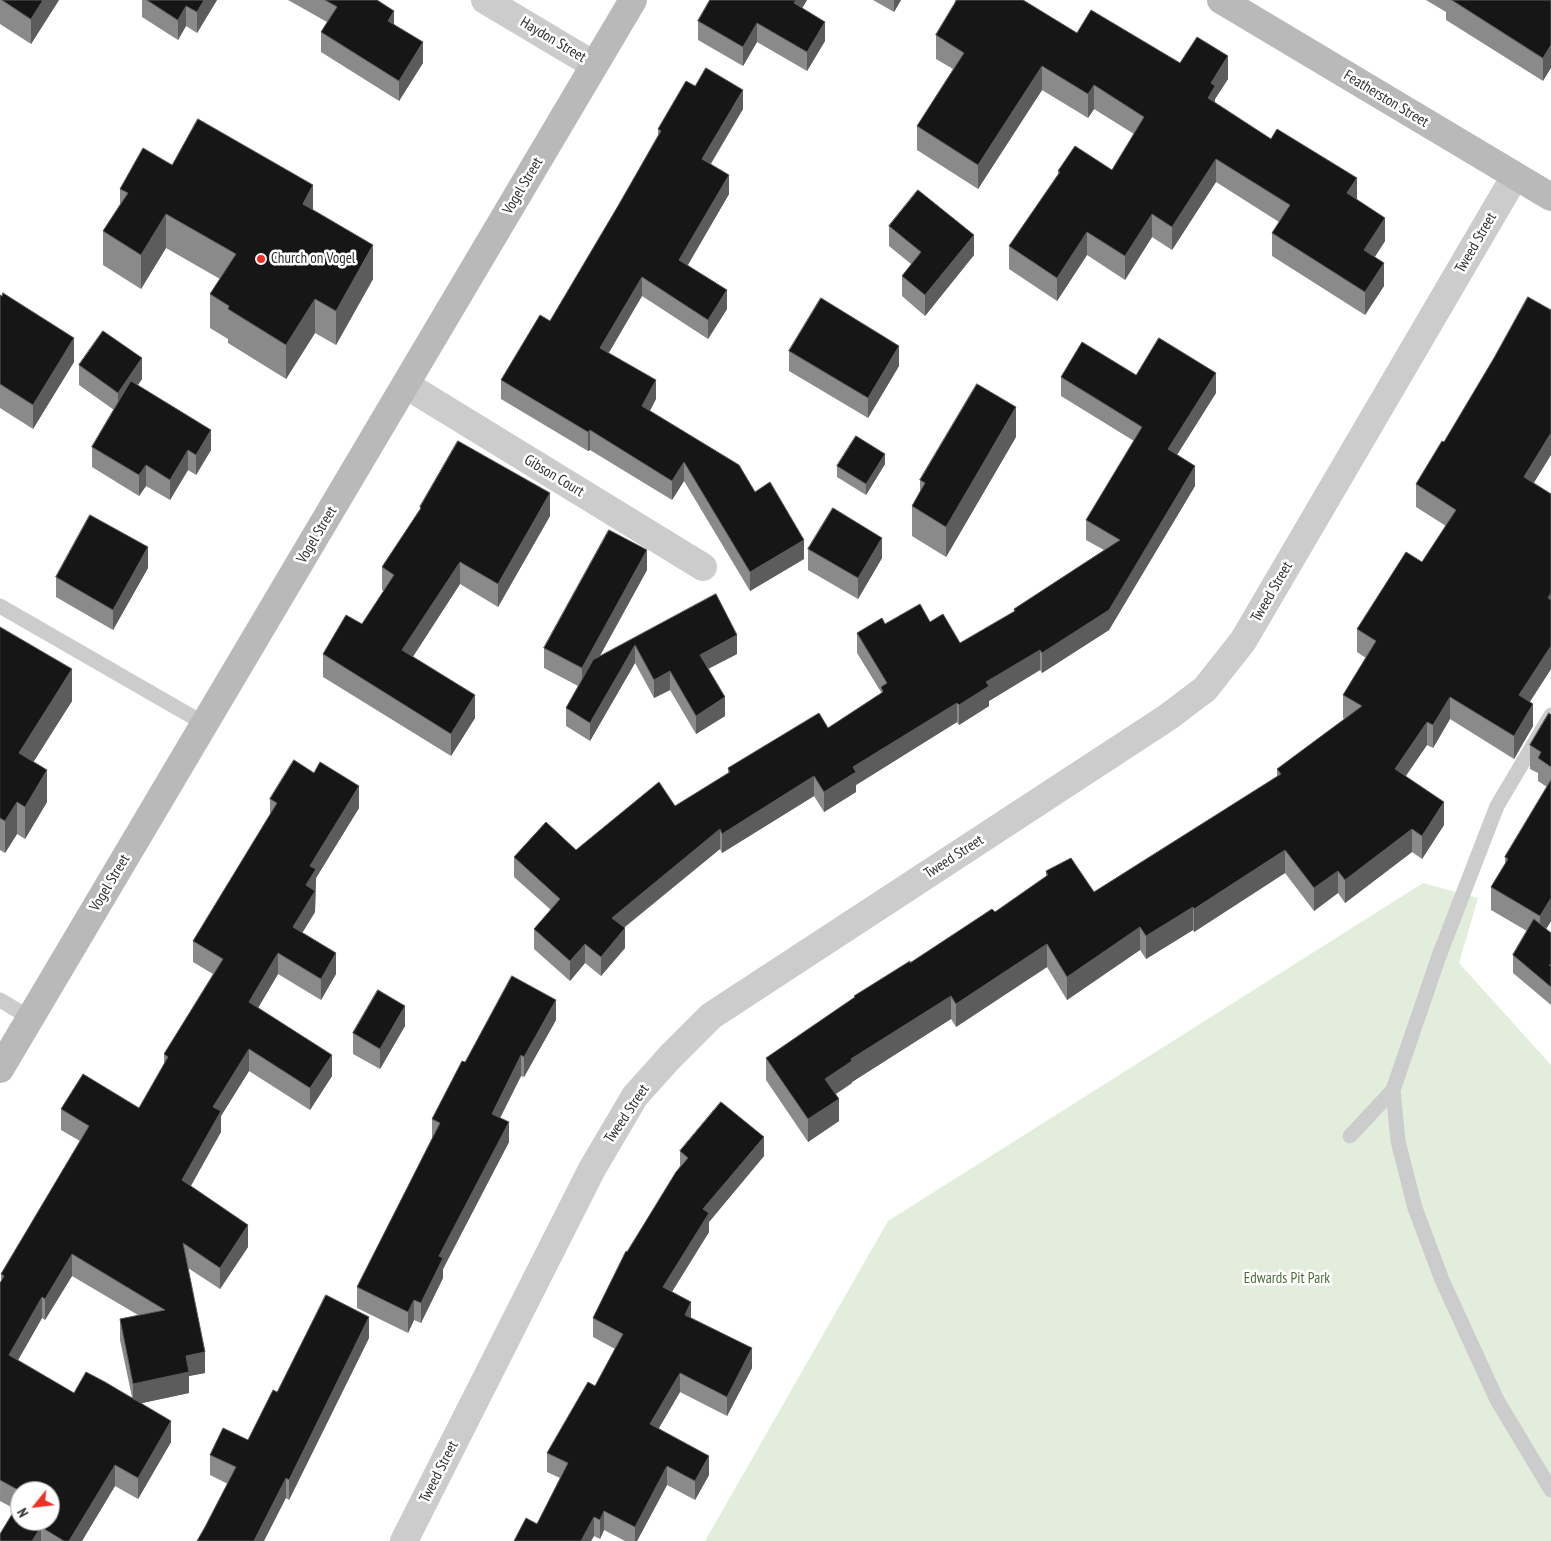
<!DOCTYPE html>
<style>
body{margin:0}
#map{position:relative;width:1551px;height:1541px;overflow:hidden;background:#fff;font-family:"PT Sans Narrow",sans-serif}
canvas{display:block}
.north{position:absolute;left:10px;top:1481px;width:50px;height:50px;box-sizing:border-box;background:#fff;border:1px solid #acacac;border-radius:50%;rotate:241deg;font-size:14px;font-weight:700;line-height:20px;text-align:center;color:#2f2f2f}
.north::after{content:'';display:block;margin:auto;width:18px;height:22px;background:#f22f24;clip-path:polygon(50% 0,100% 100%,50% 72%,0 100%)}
</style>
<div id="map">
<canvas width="1551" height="1541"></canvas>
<div class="north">N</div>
</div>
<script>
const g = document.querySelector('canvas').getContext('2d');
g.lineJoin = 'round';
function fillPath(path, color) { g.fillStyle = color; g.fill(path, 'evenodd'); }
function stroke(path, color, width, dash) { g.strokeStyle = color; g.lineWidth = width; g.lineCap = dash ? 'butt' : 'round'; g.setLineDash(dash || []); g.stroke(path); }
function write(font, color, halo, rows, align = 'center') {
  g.font = font + ' "PT Sans Narrow",sans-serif'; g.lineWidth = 5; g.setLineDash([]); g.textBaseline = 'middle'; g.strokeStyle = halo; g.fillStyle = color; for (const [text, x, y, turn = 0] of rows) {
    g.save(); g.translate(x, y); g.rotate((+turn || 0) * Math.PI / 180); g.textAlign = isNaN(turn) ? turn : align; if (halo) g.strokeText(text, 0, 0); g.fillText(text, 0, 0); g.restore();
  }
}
const green = new Path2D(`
 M1423 883 1478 898 1459 963 1551 1065V1541H705L888 1221Z`);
const service = new Path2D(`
 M0 606 205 724
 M1551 715 1497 806 1439 956 1393 1090 1398 1141 1415 1208 1442 1280 1497 1400 1551 1490
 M0 1000 30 1018
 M1350 1136 1393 1090`);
const minor = new Path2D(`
 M485 0 594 65
 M406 385 703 567
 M404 1541 592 1169 635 1096 670 1057 711 1016 1168 717 1205 689 1243 641 1515 176`);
const secondary = new Path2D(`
 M1221 0 1551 197
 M0 1069 633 0`);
const wall = new Path2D(`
 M0 0H59L31 44 0 24Z
 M142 0H217L197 33 186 26 178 40 142 17Z
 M288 0H377L423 63 399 101 321 52V32L327 22Z
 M807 0 802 8 825 41 807 71 757 42 743 66 698 40V21Z
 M873 0H901L894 12Z
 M955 0H1023L1077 33 1180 63 1228 79 1215 99V103L1357 200 1385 241 1375 257 1384 286 1365 315 1272 256V233L1279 222 1216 182 1172 250 1152 237 1125 280 1087 255 1057 301 1009 269V246L1058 174V171L1112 170 1134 134 1094 109 1088 118 1042 90 978 189 917 150V126L953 69 936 59V35L955 3Z
 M1426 0H1551L1543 81 1446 20V12Z
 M695 86 743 109 711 164 729 194 688 265 727 309 708 339 642 296 608 353 656 399 650 411 755 492 804 559 750 591 684 481 672 500 590 450 588 451 501 399V380L550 321 618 206 658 135V129Z
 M172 165 313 210 373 279 336 345 315 333 286 379 228 343V339L210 328V294L220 279 166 248 141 289 103 265V231L120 204V189Z
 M889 226 974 255 925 316 902 296V276L911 264 889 246Z
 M0 295 74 362 33 429 0 408Z
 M789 351 899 366 868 418 789 371Z
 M79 365 142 379 138 385 211 450 196 475 188 470 170 500 146 486 139 496 92 467V447L114 410 79 385Z
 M1136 375 1216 393 1177 455 1195 486 1109 630 1042 673 1040 670 989 701V706L959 725 957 722 856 785V792L824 812 814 796 722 853 720 849 624 928 625 948 601 976 585 963 570 981 534 949V929L551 910 514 877V857L576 850 675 806 728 773V768L828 728 881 694V692L857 653V633L885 624 930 622 960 643 1014 612V609L1104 550 1086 540V520L1134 441 1061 396V377Z
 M1016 437 946 557 912 536V506L920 492V480Z
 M885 464 866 495 837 477V466Z
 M1534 483 1551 494V669L1530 702 1533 726 1514 759 1450 719 1433 748 1427 745 1406 776 1444 825 1422 859 1412 852 1345 903 1338 893 1314 911 1285 873 1194 932 1193 930 1146 959 1140 950 1067 1000 1047 967 956 1027 951 1019 852 1082V1083L836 1094 839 1121 808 1142 766 1080V1058L854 998V996L995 912 1046 877V871L1094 892 1277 777V769L1345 719 1343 718V695L1366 658 1357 652V629L1422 562 1446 526 1416 507V484Z
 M420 507 550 516 498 607 460 584 413 657 475 718 451 756 323 677V654L362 624 384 591 382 590V567L420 510Z
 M808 549 882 558 858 599 808 570Z
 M148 568 113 630 56 597V577Z
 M647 570 600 656 716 594 737 654 708 669 725 716 696 734 670 690 654 698 635 663 590 741 566 726V708L578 686 544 668V648Z
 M0 627 72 701 33 762 47 802 25 839 17 834 5 853 0 850Z
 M1551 715V921L1546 929 1551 933V1005L1513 973V955L1527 931 1491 910V887L1505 865V857L1547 787 1538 781V773L1530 769V745Z
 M270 799 359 808 316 878 315 912 302 933 336 974 321 1000 278 974 258 1008 332 1076 310 1110 249 1071 221 1116V1132L190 1186 248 1247 220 1289 188 1268 205 1373 189 1376V1393L142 1403 171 1442 138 1499 115 1486 82 1541H0L15 1509 0 1501 1 1274 80 1141 61 1130V1109L139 1108 164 1065V1054L213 974 193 962V941L270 815ZM72 1276 138 1315 120 1319V1340L132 1397 74 1393 18 1360 42 1318 45 1320ZM20 1491H50L20 1521Z
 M556 1020 524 1077 521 1076 500 1118 509 1142 443 1269V1278L421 1323 414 1320 408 1333 357 1308V1287L432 1139V1119L465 1062Z
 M405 1026 380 1069 353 1054V1033Z
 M680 1151 764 1156 709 1222V1232L672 1292 691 1318 752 1368 727 1416 680 1392 659 1428 709 1475 695 1500 667 1485 637 1541H625L604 1530 600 1539 594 1536 591 1541H514L537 1524 560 1478 547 1472V1453L595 1386 615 1349 593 1337V1318L627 1252 680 1166Z
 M369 1338 289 1500 286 1498 228 1484 210 1475V1455L248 1440 277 1392Z`);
const shadedWall = new Path2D(`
 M43 0H59L31 44V19Z
 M204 0H217L197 33V12Z
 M796 0H807L794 22V3Z
 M894 0H901L894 12Z
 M186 6V26L178 40V20Z
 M394 11V31L388 21Z
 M825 22V41L807 71V52Z
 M757 23V42L743 66V47Z
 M423 42V63L399 101V81Z
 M1551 45V68L1543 81V58Z
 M1228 56V79L1215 99V109L1208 98 1211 83Z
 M1042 66V90L978 189V165Z
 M1094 85V109L1088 118V94Z
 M743 90V109L702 178V159Z
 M1216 159V182L1172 250V227Z
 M729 175V194L679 280V260Z
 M1357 178V201L1347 193Z
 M313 185V219L303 204Z
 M166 214V248L141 289V255Z
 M1152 214V237L1125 280V256Z
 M1385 218V241L1364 273V250Z
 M1087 232V255L1057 301V278Z
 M974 235V255L925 316V295Z
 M373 245V279L336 345V311Z
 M1384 263V286L1365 315V292Z
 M642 277V296L600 368V348Z
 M727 290V309L708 339V320Z
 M315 299V333L286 379V345Z
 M74 338V362L33 429V405Z
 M899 346V366L868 418V398Z
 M142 358V379L118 413V393Z
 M1216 373V393L1168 469V449Z
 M656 380V399L642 425V406Z
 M1016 407V437L946 557V527Z
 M211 430V450L196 475V455Z
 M590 430V450L588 451V432Z
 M1551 433V455L1524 499V477Z
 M188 450V470L170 500V480Z
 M885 454V464L866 495V484Z
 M684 462V481L672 500V481Z
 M146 465V486L139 496V475Z
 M1195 466V486L1109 630 1042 673V653Z
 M550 493V516L498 607V584Z
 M882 538V558L858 599V578Z
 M804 540V559L750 591V572Z
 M148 547V568L113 630V610Z
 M647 550V570L582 688V668Z
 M460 562V584L402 673V650Z
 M1551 593V615L1548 598Z
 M737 635V654L700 673V655Z
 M635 645V663L590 741V723Z
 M1551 646V669L1519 718V695Z
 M1040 650V670L989 701V706L959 725V705L986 682Z
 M72 669V701L19 785V753Z
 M670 671V690L654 698V680Z
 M475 695V718L451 756V734Z
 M725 697V716L696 734V716Z
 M1450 697V719L1433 748V725Z
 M957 703V722L856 785V792L824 812V792L853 767Z
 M1533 704V726L1514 759V736Z
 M1427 722V745L1395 791V769Z
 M47 770V802L25 839V807Z
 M814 776V796L722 853V834Z
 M359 786V808L316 878 315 912 293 948V927L306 885 310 866Z
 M17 802V834L5 853V821Z
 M1444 802V825L1422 859V836Z
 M720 829V849L612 937V918Z
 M1412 829V852L1345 903V880Z
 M1285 850V873L1194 932V909Z
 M1338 871V893L1314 911V888Z
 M1551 898V921L1540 939V916Z
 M1193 907V930L1146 959V936Z
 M1140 927V950L1067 1000V977Z
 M625 928V948L601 976V957Z
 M585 944V963L570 981V961Z
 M1047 944V967L956 1027V1004Z
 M278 953V974L249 1023V1002Z
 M336 953V974L321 1000V979Z
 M951 996V1019L852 1082V1083L825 1101V1079L851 1059Z
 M556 1000V1020L524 1077V1057Z
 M405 1006V1026L380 1069V1049Z
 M249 1049V1071L221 1116V1132L182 1202V1180L213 1107Z
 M332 1055V1076L310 1110V1088Z
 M521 1055V1076L492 1134V1114Z
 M839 1099V1121L808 1142V1119Z
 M509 1122V1142L443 1269V1278L421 1323V1303L439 1256Z
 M764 1137V1156L709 1222V1232L663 1306V1287L703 1209Z
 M248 1225V1247L220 1289V1268Z
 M72 1254V1276L45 1320V1299Z
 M42 1297V1318L9 1376V1355Z
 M414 1300V1320L408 1333V1312Z
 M691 1302V1321L685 1315Z
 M369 1317V1338L289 1500V1480Z
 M752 1348V1368L727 1416V1397Z
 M205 1352V1373L189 1376V1393L133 1405V1384L186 1356Z
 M680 1373V1392L650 1443V1424Z
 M171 1421V1442L138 1499V1478Z
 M709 1456V1475L695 1500V1481Z
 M115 1465V1486L82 1541H69Z
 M667 1466V1485L637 1541H635V1527Z
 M286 1478V1498L264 1541H254Z
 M604 1511V1530L600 1539V1520Z
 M594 1517V1536L591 1541H581Z
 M41 1527V1541H32Z`);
const building = new Path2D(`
 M2 0H43L31 19Z
 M147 0H204L197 12 186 6 178 20Z
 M325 0H377L394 11 388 21 423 42 399 81 321 32 337 7Z
 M710 0H796L794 3 825 22 807 52 757 23 743 47 698 21Z
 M957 0H1023L1077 33 1091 10 1180 63 1197 37 1228 56 1211 83 1215 86 1208 98 1271 139 1277 129 1357 178 1347 193 1385 218 1364 250 1384 263 1365 292 1272 233 1290 205 1216 159 1172 227 1152 214 1125 256 1087 232 1057 278 1009 246 1060 172 1058 171 1075 146 1112 170 1144 117 1094 85 1088 94 1042 66 978 165 917 126 964 53 936 35Z
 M1452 0H1551V45L1543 58Z
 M706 68 743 90 702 159 729 175 679 260 727 290 708 320 642 277 600 348 656 380 642 406 739 465 755 492 770 482 804 540 750 572 684 462 672 481 590 430 588 432 501 380 540 315 550 321 618 206 661 131 658 129 686 81 695 86Z
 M198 119 313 185 303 204 373 245 336 311 315 299 286 345 228 309 229 306 210 294 236 254 166 214 141 255 103 231 128 193 120 189 143 148 172 165Z
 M918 190 974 235 925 295 902 276 921 252 889 226Z
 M3 293 74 338 33 405 0 384V295L2 296Z
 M1528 297 1551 310V433L1524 477 1551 494V593L1548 598 1551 600V646L1519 695 1533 704 1514 736 1450 697 1433 725 1427 722 1395 769 1444 802 1422 836 1412 829 1345 880 1338 871 1314 888 1285 850 1194 909 1193 907 1146 936 1140 927 1067 977 1047 944 956 1004 951 996 851 1059 852 1061 825 1079 839 1099 808 1119 766 1058 855 997 854 996 910 961V963L992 909 995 912 1048 875 1046 871 1071 858 1094 892 1281 774 1277 769 1362 706 1343 695 1376 641 1357 629 1406 552 1422 562 1456 510 1416 484 1442 441 1444 442 1494 358Z
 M821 298 899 346 868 398 789 351Z
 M103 331 142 358 118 393 79 365Z
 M1159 338 1216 373 1168 449 1195 466 1109 610 1042 653 1040 650 986 682 989 686 959 705 957 703 853 767 856 772 824 792 814 776 722 834 720 829 612 918 625 928 601 957 585 944 570 961 534 929 560 899 514 857 546 822 576 850 659 782 675 806 730 772 728 768 819 713 828 728 883 692 881 687 887 683 857 633 882 618 885 624 920 604 930 622 943 614 960 643 1015 611 1014 609 1120 540 1086 520 1142 427 1061 377 1082 342 1136 375Z
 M131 381 211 430 196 455 188 450 170 480 146 465 139 475 92 447Z
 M977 384 1016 407 946 527 912 506 925 483 920 480Z
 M856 436 885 454 866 484 837 466Z
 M458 441 550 493 498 584 460 562 402 650 475 695 451 734 323 654 346 615 362 624 394 575 382 567 421 508 420 507Z
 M833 508 882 538 858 578 808 549Z
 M90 515 148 547 113 610 56 577Z
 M609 530 647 550 582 668 544 648Z
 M716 594 737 635 700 655 725 697 696 716 670 671 654 680 635 645 590 723 566 708 593 660Z
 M0 627 72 669 19 753 47 770 25 807 17 802 5 821 0 818Z
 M1549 713 1551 715V767L1538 758 1541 752 1530 745Z
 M294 760 314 773 320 762 359 786 310 866 316 869 306 885 315 891 293 927 336 953 321 979 278 953 249 1002 332 1055 310 1088 249 1049 213 1107 221 1111 182 1180 248 1225 220 1268 183 1243 205 1352 186 1356 189 1372 133 1384 120 1319 165 1310 72 1254 45 1299 42 1297 9 1355 74 1393 86 1372 105 1382 171 1421 138 1478 115 1465 69 1541H64L41 1527 32 1541H0V1534L20 1501V1521H50V1491H20L0 1480V1283L4 1276 1 1274 89 1126 61 1109 83 1074 139 1108 168 1057 164 1054 223 959 193 941 277 803 270 799Z
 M1551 780V898L1540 916 1491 887 1508 859 1505 857Z
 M1534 919 1551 933V965H1549L1551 966V987L1513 955Z
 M512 976 556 1000 524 1057 521 1055 492 1114 509 1122 439 1256 443 1258 421 1303 414 1300 408 1312 357 1287 440 1123 432 1119 462 1061 465 1062Z
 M378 990 405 1006 380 1049 353 1033Z
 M721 1102 764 1137 703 1209 709 1213 663 1287 691 1302 685 1315 752 1348 727 1397 680 1373 650 1424 709 1456 695 1481 667 1466 635 1527 604 1511 600 1520 594 1517 581 1541H514L526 1518 537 1524 568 1463 547 1453 588 1382 595 1386 623 1334 593 1318 626 1251 627 1252 676 1172 688 1158 680 1151Z
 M326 1295 369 1317 289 1480 286 1478 254 1541H197L205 1527 236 1467 210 1455 223 1428 248 1440 273 1390 277 1392Z`);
const markers = [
 [261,259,5,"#f22f24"]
];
const streetNames = [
 ["Haydon Street",553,40,31],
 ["Featherston Street",1386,99,31],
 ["Vogel Street",523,186,-59],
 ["Tweed Street",1476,243,-60],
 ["Gibson Court",554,476,31],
 ["Vogel Street",317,535,-59],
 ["Tweed Street",1272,592,-60],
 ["Tweed Street",954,857,-33],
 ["Vogel Street",110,883,-59],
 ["Tweed Street",627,1114,-56],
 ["Tweed Street",439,1472,-63]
];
const poiNames = [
 ["Church on Vogel",271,259]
];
const parkNames = [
 ["Edwards Pit Park",1287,1279]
];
fillPath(green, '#e2eddb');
stroke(service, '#ccc', 15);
stroke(minor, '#ccc', 28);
stroke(secondary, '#b9b9b9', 28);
fillPath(wall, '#8a8a8a');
fillPath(shadedWall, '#5c5c5c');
fillPath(building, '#161616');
stroke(building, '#5c5c5c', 1);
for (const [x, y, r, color] of markers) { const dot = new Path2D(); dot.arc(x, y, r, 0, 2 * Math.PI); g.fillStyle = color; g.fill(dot); stroke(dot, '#fff', 2); }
write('15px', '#2f2f2f', '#fff', streetNames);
write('15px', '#2f2f2f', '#fff', poiNames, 'left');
write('15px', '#4b6e39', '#fff', parkNames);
</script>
